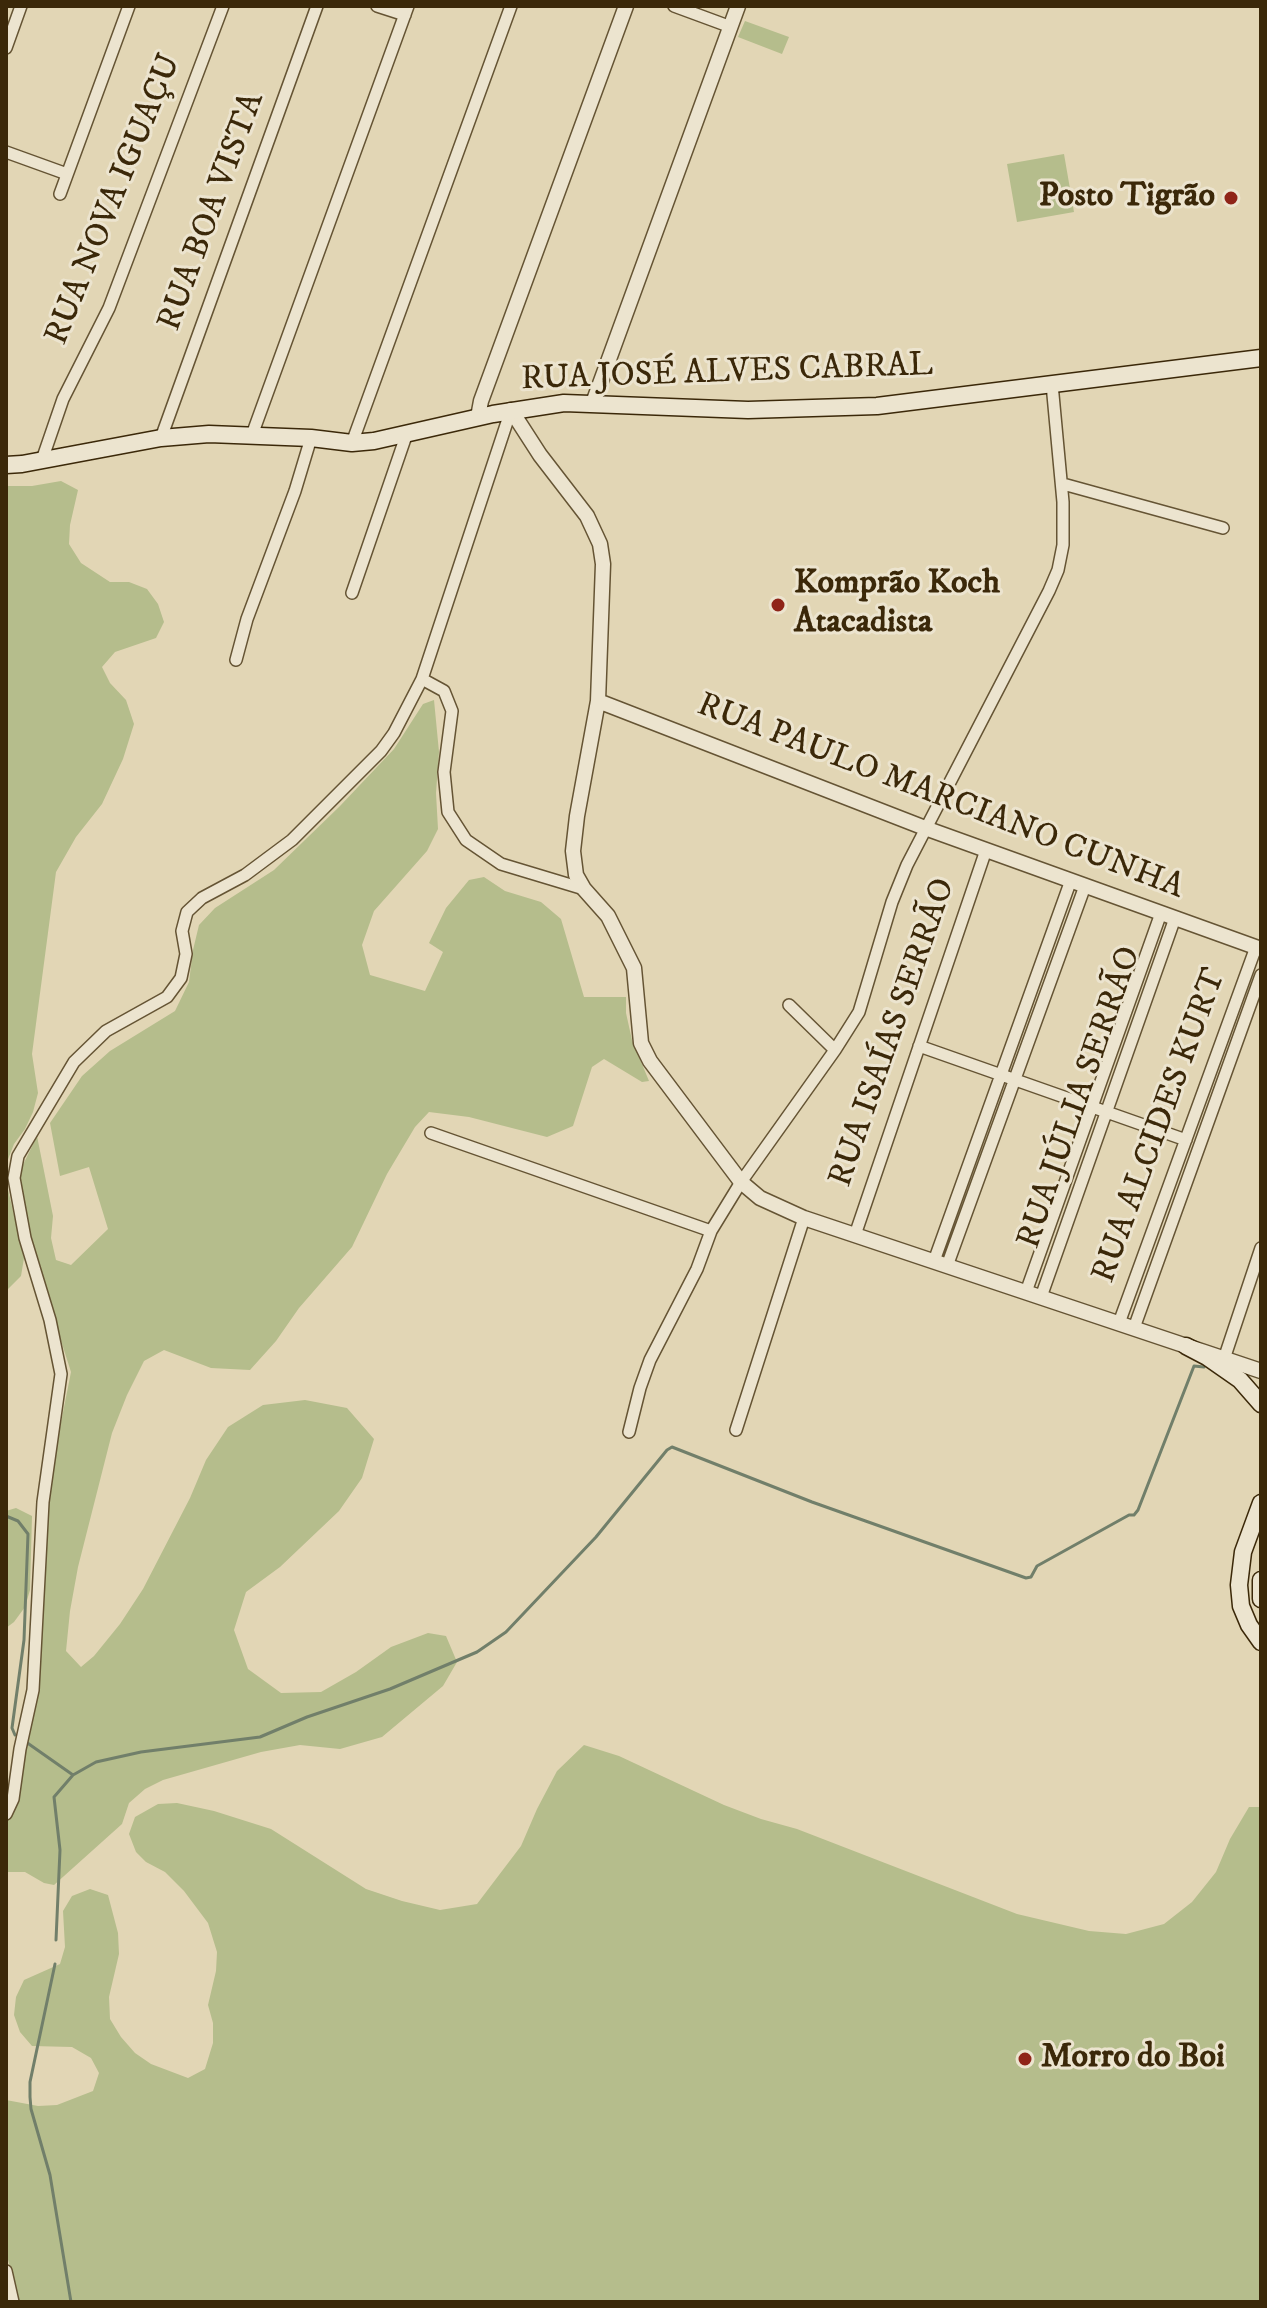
<!DOCTYPE html>
<html>
<head>
<meta charset="utf-8">
<style>
	body { margin:0 }
	#map { position:relative; width:1267px; height:2308px; overflow:hidden; background:#e2d6b5; font-family:"IM FELL DW Pica",serif }
	canvas { display:block }
	.frame { position:absolute; inset:0; border:8px solid #3b2809; pointer-events:none }
</style>
</head>
<body>
<div id="map">
<canvas width="1267" height="2308"></canvas>
<div class="frame"></div>
</div>
<script>
const ctx = document.querySelector('canvas').getContext('2d');
ctx.lineJoin = 'round';
function fill(path, color) { ctx.fillStyle = color; ctx.fill(path, 'evenodd'); }
const poly = rows => new Path2D(rows.map(r => 'M' + r).join(''));
function stroke(path, color, width, dash) { ctx.strokeStyle = color; ctx.lineWidth = width; ctx.lineCap = dash ? 'butt' : 'round'; ctx.setLineDash(dash || []); ctx.stroke(path); }
function label(font, color, halo, rows, align = 'center') {
  ctx.font = font + ' "IM FELL DW Pica",serif'; ctx.lineWidth = 6; ctx.setLineDash([]); ctx.textBaseline = 'middle'; ctx.strokeStyle = halo; ctx.fillStyle = color; for (const [text, x, y, turn = 0] of rows) {
    ctx.save(); ctx.translate(x, y); ctx.rotate((+turn || 0) * Math.PI / 180); ctx.textAlign = isNaN(turn) ? turn : align; if (halo) ctx.strokeText(text, 0, 0); ctx.fillText(text, 0, 0); ctx.restore();
  }
}
fill(poly([
	[745,21,789,37,782,54,738,37],
	[1064,154,1074,212,1017,222,1007,164],
	[61,481,78,490,70,525,69,544,81,563,110,582,129,582,147,589,158,604,164,622,156,638,115,652,102,667,110,683,126,700,134,724,123,759,102,804,76,837,56,872,32,1054,38,1093,33,1112,25,1129,14,1144,7,1162,6,1181,24,1258,21,1276,6,1291,6,486,32,486],
	[434,700,439,752,436,793,438,829,427,851,374,911,362,945,370,975,425,991,443,952,429,943,446,908,469,880,484,877,505,891,541,902,561,919,584,997,626,997,626,1013,632,1040,649,1081,642,1082,604,1059,592,1067,573,1126,547,1137,469,1117,429,1112,415,1127,387,1174,352,1247,299,1308,276,1341,250,1370,211,1368,164,1350,144,1361,127,1395,112,1433,78,1567,70,1611,66,1651,81,1667,94,1656,120,1624,143,1589,190,1498,206,1460,228,1427,263,1405,305,1400,347,1408,374,1439,362,1478,339,1511,280,1567,246,1592,234,1630,248,1669,281,1693,321,1692,356,1672,391,1647,428,1633,446,1636,457,1662,443,1686,382,1737,340,1749,300,1745,261,1752,163,1780,145,1789,129,1803,122,1824,54,1885,44,1883,25,1872,6,1872,6,1820,11,1813,35,1690,45,1503,71,1372,27,1234,20,1171,37,1136,53,1216,51,1238,56,1260,71,1265,108,1229,89,1167,60,1176,50,1123,82,1076,110,1051,175,1011,189,982,193,950,199,925,215,908,274,870,340,806,394,749,423,704],
	[16,1508,32,1516,30,1590,25,1607,14,1622,6,1628,6,1511],
	[584,1745,619,1756,724,1805,761,1819,797,1829,1017,1914,1089,1931,1126,1934,1164,1924,1192,1902,1216,1872,1230,1839,1249,1807,1261,1807,1261,2302,19,2302,6,2252,6,2100,38,2106,57,2105,93,2091,99,2073,91,2058,72,2047,32,2046,20,2032,14,2015,16,1997,24,1980,60,1964,65,1947,63,1911,72,1896,90,1889,108,1895,118,1933,119,1954,109,1997,110,2019,121,2037,135,2053,151,2064,188,2078,205,2069,213,2043,213,2023,208,2005,216,1971,217,1952,208,1923,184,1891,165,1872,146,1862,136,1852,129,1834,135,1817,158,1804,177,1803,214,1811,271,1829,366,1889,402,1901,440,1910,477,1904,521,1846,537,1809,557,1771]
]), '#b5bd8c');
stroke(poly([
	[6,1516,18,1521,28,1534,24,1640,12,1728,15,1735],
	[26,1742,73,1775],
	[56,1940,60,1850,54,1797,73,1775,96,1762,141,1752,260,1737,307,1717,390,1689,477,1652,506,1632,596,1537,667,1450,672,1447,812,1502,1026,1578,1031,1577,1037,1566,1129,1515,1134,1515,1138,1510,1194,1366,1204,1367],
	[55,1964,30,2082,30,2097,31,2109,50,2175,71,2302]
]), '#717f6a', 3);
const minor = poly([
	[377,6,405,15],
	[674,6,731,27],
	[6,48,21,6],
	[6,152,67,174],
	[60,194,129,6],
	[252,435,408,6],
	[161,438,317,6],
	[352,443,511,6],
	[42,460,63,399,109,308,223,6],
	[1063,484,1223,528],
	[352,593,407,433],
	[236,660,247,619,295,491,311,438],
	[422,679,444,691,452,711,444,772,448,812,466,840,501,864,584,889],
	[789,1005,835,1050],
	[919,1046,1186,1140],
	[431,1133,711,1231],
	[855,1235,986,850],
	[934,1261,1071,880],
	[947,1266,1085,886],
	[1026,1292,1161,913],
	[1041,1297,1175,918],
	[1119,1323,1256,947],
	[1134,1328,1261,975],
	[1224,1359,1261,1248],
	[736,1430,804,1218],
	[629,1432,640,1388,650,1360,697,1269,711,1231,741,1182,835,1050,859,1012,892,902,907,865,1049,591,1058,570,1063,545,1063,502,1052,384],
	[6,1814,13,1799,20,1749,33,1690,43,1502,61,1374,50,1320,25,1238,14,1178,18,1156,74,1062,106,1031,167,997,181,978,186,954,182,931,187,912,202,898,245,875,292,840,381,751,394,733,422,679,511,410],
	[6,2271,13,2302]
]);
const tertiary = poly([
	[593,403,738,6],
	[511,410,540,455,587,516,600,544,603,564,598,701,577,816,573,851,576,875,584,889,608,916,634,968,641,1043,650,1061,741,1182,760,1198,804,1218,1261,1371],
	[478,417,481,401,626,6],
	[598,701,925,828,1261,949]
]);
const secondary = poly([
	[6,465,22,464,161,438,209,434,311,438,352,443,374,441,493,414,564,403,748,410,877,406,1261,358],
	[1186,1346,1207,1357,1240,1380,1261,1404],
	[1261,1503,1243,1552,1239,1585,1241,1606,1249,1625,1261,1642],
	[1261,1580,1261,1599]
]);
stroke(minor, '#655434', 14);
stroke(tertiary, '#655434', 17);
stroke(secondary, '#3b2809', 19);
stroke(minor, '#ece4cf', 11);
stroke(tertiary, '#ece4cf', 14);
stroke(secondary, '#ece4cf', 16);
for (const [x, y, r, color] of [
	[1231,198,8,"#8f2418"],
	[778,605,8,"#8f2418"],
	[1025,2059,8,"#8f2418"]
]) { const dot = new Path2D(); dot.arc(x, y, r, 0, 2 * Math.PI); ctx.fillStyle = color; ctx.fill(dot); stroke(dot, '#ece4cf', 3); }
label('bold 34px', '#3b2809', '#ece4cf', [
	["Posto Tigrão",1215,198,"right"],
	["Komprão Koch",794,585],
	["Atacadista",794,624],
	["Morro do Boi",1041,2059]
], 'left');
label('34px', '#3b2809', '#ece4cf', [
	["RUA NOVA IGUAÇU",115,200,-68],
	["RUA BOA VISTA",213,212,-70],
	["RUA JOSÉ ALVES CABRAL",727,374,-2],
	["RUA PAULO MARCIANO CUNHA",940,798,21],
	["RUA ISAÍAS SERRÃO",894,1033,-71],
	["RUA JÚLIA SERRÃO",1081,1098,-71],
	["RUA ALCIDES KURT",1161,1126,-70]
]);
</script>
</body>
</html>
